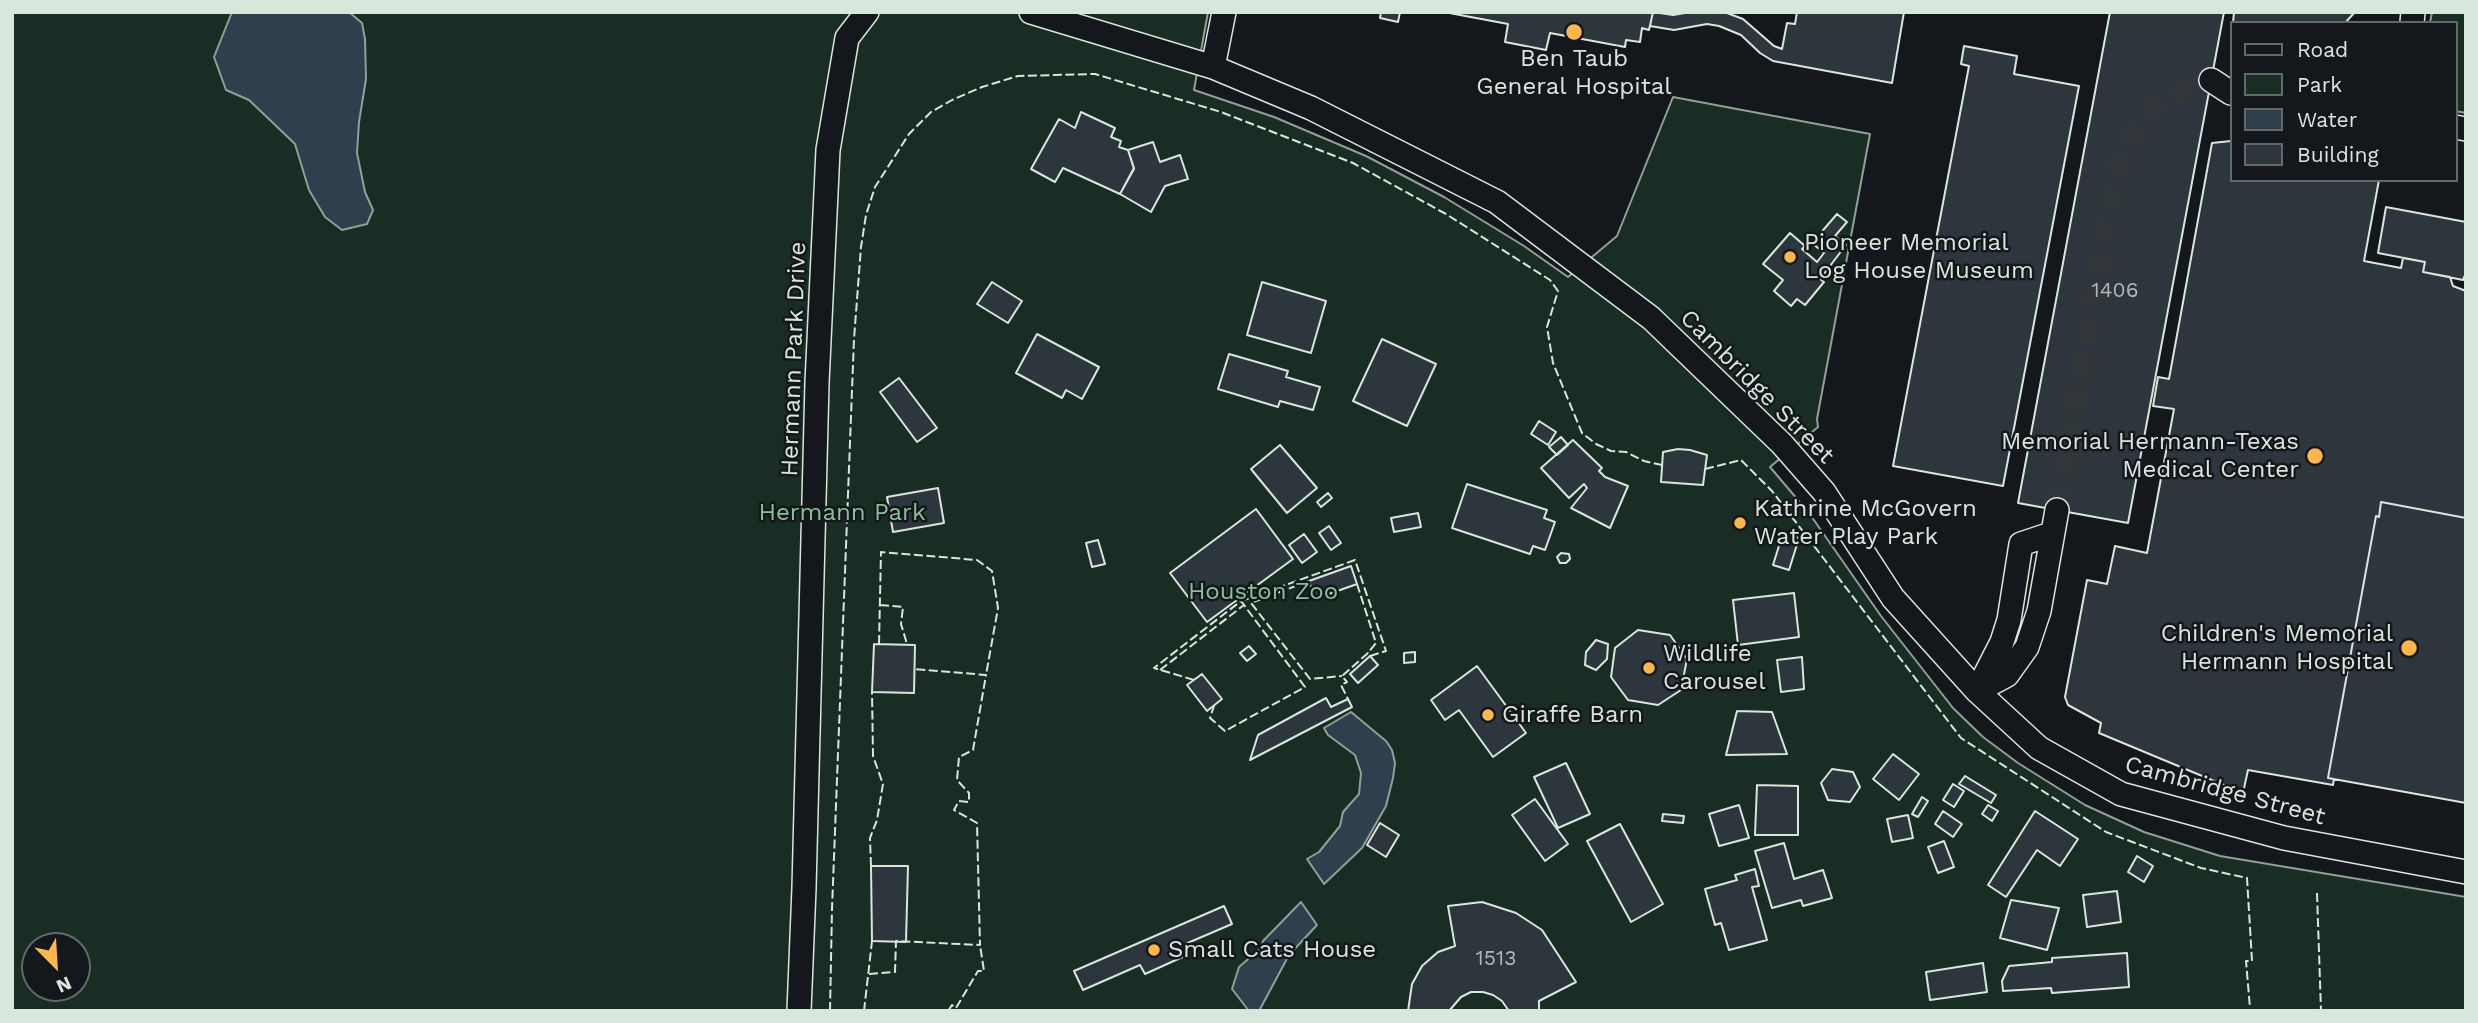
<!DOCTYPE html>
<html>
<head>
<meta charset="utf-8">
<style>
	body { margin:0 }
	#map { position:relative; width:2478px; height:1023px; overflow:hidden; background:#14181c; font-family:"Work Sans",sans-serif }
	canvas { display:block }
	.frame { position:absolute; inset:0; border:14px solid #d8e6dc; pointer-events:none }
	.legend { position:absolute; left:2230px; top:21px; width:228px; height:161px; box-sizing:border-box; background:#14181c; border:2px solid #626a69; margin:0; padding:9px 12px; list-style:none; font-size:21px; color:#d8e6dc }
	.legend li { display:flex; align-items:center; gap:14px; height:35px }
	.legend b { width:35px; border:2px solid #626a69 }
	.north { position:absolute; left:21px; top:932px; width:70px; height:70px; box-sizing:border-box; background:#14181c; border:2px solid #626a69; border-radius:50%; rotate:156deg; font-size:19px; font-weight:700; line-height:28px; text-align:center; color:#d8e6dc }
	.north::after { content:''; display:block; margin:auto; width:24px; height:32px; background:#ffb74d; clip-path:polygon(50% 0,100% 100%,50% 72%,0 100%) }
</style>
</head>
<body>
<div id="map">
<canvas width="2478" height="1023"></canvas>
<div class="frame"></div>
<ul class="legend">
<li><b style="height:9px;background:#14181c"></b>Road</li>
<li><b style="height:19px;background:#1a2d24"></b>Park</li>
<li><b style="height:19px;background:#2f3f4d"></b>Water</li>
<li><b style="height:19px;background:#2c363c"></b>Building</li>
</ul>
<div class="north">N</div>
</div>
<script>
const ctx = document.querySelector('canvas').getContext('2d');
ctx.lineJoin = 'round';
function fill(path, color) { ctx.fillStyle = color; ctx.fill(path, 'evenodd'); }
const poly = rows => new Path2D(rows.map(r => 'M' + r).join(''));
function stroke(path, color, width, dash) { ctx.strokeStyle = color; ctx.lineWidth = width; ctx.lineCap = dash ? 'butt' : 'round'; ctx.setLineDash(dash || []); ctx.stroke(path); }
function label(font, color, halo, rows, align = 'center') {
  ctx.font = font + ' "Work Sans",sans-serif'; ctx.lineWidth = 5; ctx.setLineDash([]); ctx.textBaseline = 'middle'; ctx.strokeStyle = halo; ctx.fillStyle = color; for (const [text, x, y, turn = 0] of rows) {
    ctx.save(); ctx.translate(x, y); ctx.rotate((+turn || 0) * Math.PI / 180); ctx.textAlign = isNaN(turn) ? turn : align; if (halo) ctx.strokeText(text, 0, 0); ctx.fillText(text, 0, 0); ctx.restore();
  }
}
const green = poly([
	[12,12,1208,12,1194,90,1274,117,1366,156,1444,197,1524,246,1568,277,1617,236,1673,97,1870,134,1817,419,1818,427,1770,467,1809,513,1881,616,1953,708,1983,737,2018,763,2085,805,2144,832,2220,856,2466,897,2466,1011,12,1011,12,12],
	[35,946,77,946,77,988,35,988,35,946],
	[2432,12,2466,12,2466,113,2455,111,2455,23,2430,23,2432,12]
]);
fill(green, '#1a2d24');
stroke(green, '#939e99', 2);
const water = poly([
	[232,12,349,12,362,23,365,39,366,79,359,122,357,153,365,192,373,210,367,224,342,230,325,217,309,190,295,144,249,100,226,90,214,57,232,12],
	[1351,712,1386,741,1392,750,1395,763,1393,778,1386,806,1362,848,1324,884,1307,859,1319,852,1340,826,1343,812,1359,794,1361,773,1355,755,1328,735,1324,728,1351,712],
	[1301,902,1317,925,1289,955,1259,1011,1249,1011,1232,989,1239,967,1261,948,1263,941,1301,902]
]);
fill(water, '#2f3f4d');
stroke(water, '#939e99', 2);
const building = poly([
	[1381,12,1400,12,1398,22,1380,18,1381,12],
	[1444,12,1653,12,1649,30,1642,28,1640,42,1626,40,1625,47,1550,33,1546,50,1505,42,1508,24,1444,12],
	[1653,12,1673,15,1691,12,1727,13,1743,19,1774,46,1782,49,1787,23,1795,24,1797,12,1904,12,1892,83,1773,61,1760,53,1741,35,1719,26,1707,24,1674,30,1650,26,1653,12],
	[2110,12,2224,12,2128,523,2018,503,2110,12],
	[2234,12,2355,12,2345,23,2233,23,2234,12],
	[1964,46,2017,56,2014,74,2079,86,2003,486,1893,466,1969,66,1961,64,1964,46],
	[1081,112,1115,128,1111,137,1121,141,1119,147,1128,150,1134,169,1120,194,1063,168,1055,182,1031,169,1059,119,1075,128,1081,112],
	[2231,141,2231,180,2379,180,2364,261,2401,268,2403,258,2425,262,2423,272,2450,277,2453,286,2466,291,2466,518,2381,502,2379,517,2376,516,2328,778,2334,779,2333,785,2248,770,2243,793,2099,733,2101,723,2068,705,2065,697,2087,580,2107,584,2115,546,2147,553,2174,409,2153,406,2158,377,2169,379,2212,143,2231,141],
	[1153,142,1160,162,1180,155,1188,179,1165,186,1151,212,1120,194,1134,168,1128,150,1153,142],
	[2386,207,2466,222,2466,273,2463,280,2423,272,2425,262,2378,253,2386,207],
	[1837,214,1847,222,1835,236,1846,245,1820,279,1824,282,1805,305,1797,299,1791,306,1774,291,1783,280,1763,264,1790,233,1805,246,1802,249,1817,262,1824,253,1812,243,1837,214],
	[992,282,1022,301,1008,323,977,304,992,282],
	[1262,282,1326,301,1311,353,1247,335,1262,282],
	[1037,334,1099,367,1082,399,1066,390,1062,398,1016,373,1037,334],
	[1382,339,1436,364,1407,426,1353,401,1382,339],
	[1229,354,1288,371,1286,377,1320,387,1313,410,1280,401,1278,407,1218,389,1229,354],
	[899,378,937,428,917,442,880,392,899,378],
	[1539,421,1556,432,1548,445,1531,434,1539,421],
	[1561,437,1568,445,1557,455,1549,447,1561,437],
	[1573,440,1602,468,1599,471,1605,477,1628,486,1610,528,1571,508,1587,488,1584,484,1569,498,1541,468,1573,440],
	[1280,445,1317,488,1287,513,1251,469,1280,445],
	[1678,449,1690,450,1707,455,1703,485,1661,482,1663,452,1678,449],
	[1467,484,1547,510,1544,518,1555,522,1545,550,1533,546,1530,554,1452,528,1467,484],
	[938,488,944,523,893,532,887,497,938,488],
	[1328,493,1332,498,1321,507,1317,502,1328,493],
	[2381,502,2466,518,2466,803,2328,778,2376,516,2379,517,2381,502],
	[1256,509,1293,559,1207,622,1170,573,1256,509],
	[1418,513,1421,527,1394,532,1391,518,1418,513],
	[1329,526,1341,543,1331,550,1319,533,1329,526],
	[1783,533,1799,538,1789,570,1773,565,1783,533],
	[1304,534,1317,552,1302,563,1289,545,1304,534],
	[1098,540,1105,564,1092,567,1086,543,1098,540],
	[1561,553,1569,554,1570,559,1566,563,1560,563,1557,557,1561,553],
	[1351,566,1357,584,1315,599,1309,581,1351,566],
	[1794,593,1799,637,1738,645,1733,600,1794,593],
	[1638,630,1670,635,1687,659,1681,690,1658,705,1628,700,1611,677,1615,648,1638,630],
	[1596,640,1608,644,1607,659,1596,670,1585,665,1586,652,1596,640],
	[874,644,915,645,914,693,872,692,874,644],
	[1249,646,1256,654,1247,661,1240,653,1249,646],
	[1415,652,1415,662,1404,663,1404,653,1415,652],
	[1370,656,1378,665,1358,683,1350,674,1370,656],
	[1802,657,1804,689,1781,692,1777,660,1802,657],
	[1477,666,1526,733,1493,757,1459,710,1445,720,1431,700,1477,666],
	[1202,674,1222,699,1207,711,1187,685,1202,674],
	[1326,698,1331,707,1348,699,1352,707,1250,760,1258,735,1326,698],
	[1737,711,1772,712,1787,754,1726,755,1737,711],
	[1893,754,1919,774,1899,800,1873,779,1893,754],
	[1566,763,1590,814,1558,828,1534,777,1566,763],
	[1832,769,1853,772,1860,787,1850,802,1828,800,1821,783,1832,769],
	[1965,776,1996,795,1991,803,1959,784,1965,776],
	[1953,784,1964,791,1954,807,1943,800,1953,784],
	[1757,785,1798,786,1798,835,1755,835,1757,785],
	[1922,797,1928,801,1918,817,1912,814,1922,797],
	[1535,799,1568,844,1545,861,1512,815,1535,799],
	[1739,805,1749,838,1719,846,1709,814,1739,805],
	[1988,805,1998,811,1992,821,1982,814,1988,805],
	[1943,811,1962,824,1953,837,1935,824,1943,811],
	[2035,811,2078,839,2060,866,2037,850,2006,897,1988,885,2035,811],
	[1663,814,1684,816,1683,823,1662,821,1663,814],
	[1908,815,1913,838,1892,842,1887,819,1908,815],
	[1380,823,1399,835,1386,857,1367,845,1380,823],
	[1620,824,1663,904,1631,922,1587,841,1620,824],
	[1944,841,1954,867,1938,873,1928,847,1944,841],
	[1784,843,1794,879,1823,870,1832,898,1803,906,1801,900,1772,908,1755,851,1784,843],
	[2137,856,2153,866,2144,882,2128,872,2137,856],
	[871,866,908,866,906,942,872,941,871,866],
	[1755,869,1759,886,1752,887,1767,940,1729,950,1721,923,1715,925,1705,889,1737,880,1735,875,1755,869],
	[2117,891,2121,922,2087,927,2083,895,2117,891],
	[2011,900,2059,908,2047,950,2000,938,2011,900],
	[1482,902,1516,913,1542,930,1576,982,1539,1001,1539,1011,1509,1011,1502,1001,1493,995,1483,992,1471,992,1461,997,1449,1011,1408,1011,1412,984,1422,966,1438,952,1455,946,1448,906,1482,902],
	[1224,906,1232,924,1183,945,1187,955,1145,974,1140,965,1083,990,1074,971,1224,906],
	[2127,953,2129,987,2052,993,2051,988,2003,991,2002,981,2009,966,2052,962,2052,958,2127,953],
	[1983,963,1987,992,1930,1000,1926,972,1983,963]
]);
fill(building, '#2c363c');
stroke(building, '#d8e6dc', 2);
stroke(poly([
	[2057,510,2119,150,2161,99,2211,80]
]), '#313739', 23, [23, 11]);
const minor = poly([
	[1031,12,1213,67,1311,108,1497,202,1651,318,1782,444,1824,492,1893,598,1977,691,2039,748,2121,794,2284,838,2466,872],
	[2412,23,2413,12],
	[1213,67,1224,12],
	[2211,80,2231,93],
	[2455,127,2466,129],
	[1977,691,2007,675,2027,647,2039,611,2057,510],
	[1977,691,2002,642,2009,620,2021,544,2051,534],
	[799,1011,804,888,817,383,828,150,847,38,867,12]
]);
stroke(minor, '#d8e6dc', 26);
stroke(minor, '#14181c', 23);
stroke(poly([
	[1705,469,1741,460,1772,491,1961,738,2106,832,2201,868,2247,878,2252,961,2246,961,2250,1008],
	[1309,581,1251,603,1310,679,1342,676],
	[1357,584,1376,643,1368,653],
	[1241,601,1355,560,1386,651,1370,656,1368,653,1342,676,1347,682,1341,685,1348,699],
	[880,605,903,607,901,624,907,644],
	[879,644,881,552,977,560,992,571,998,608,986,675],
	[1160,670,1244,605],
	[1194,680,1154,668,1241,601,1305,687,1225,731,1210,718,1214,706],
	[871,866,870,838,877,820,883,784,873,756,872,692],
	[2317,893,2321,1011],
	[869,974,895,972,896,941,980,945,977,823,954,810,959,801,969,802,969,793,957,780,959,757,973,750,986,675,914,669],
	[830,1011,832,909,854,339,861,247,866,215,875,187,909,134,931,112,952,100,982,87,1018,76,1095,74,1221,112,1353,163,1446,214,1550,280,1558,291,1547,327,1553,363,1582,433,1596,444,1611,451,1626,452,1644,461,1662,465],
	[864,1011,872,941],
	[948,1011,952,1005,956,1008,978,971,984,971,980,945]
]), '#d8e6dc', 2, [9, 3.5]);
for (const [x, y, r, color] of [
	[1574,32,9,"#ffb74d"],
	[1790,257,7,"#ffb74d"],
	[2315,456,9,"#ffb74d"],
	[1740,523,7,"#ffb74d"],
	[2409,648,9,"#ffb74d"],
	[1649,668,7,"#ffb74d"],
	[1488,715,7,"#ffb74d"],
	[1154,950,7,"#ffb74d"]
]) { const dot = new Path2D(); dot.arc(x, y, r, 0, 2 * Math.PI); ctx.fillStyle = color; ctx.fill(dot); stroke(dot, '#14181c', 2.5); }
label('21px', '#adbab4', null, [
	["1406",2115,291],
	["1513",1496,959]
]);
label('24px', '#d8e6dc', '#14181c', [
	["Ben Taub",1574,59,"center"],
	["General Hospital",1574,87,"center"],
	["Pioneer Memorial",1804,243],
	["Log House Museum",1804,271],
	["Memorial Hermann-Texas",2299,442,"right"],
	["Medical Center",2299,470,"right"],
	["Kathrine McGovern",1754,509],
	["Water Play Park",1754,537],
	["Children's Memorial",2393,634,"right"],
	["Hermann Hospital",2393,662,"right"],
	["Wildlife",1663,654],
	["Carousel",1663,682],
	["Giraffe Barn",1502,715],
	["Small Cats House",1168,950]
], 'left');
label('24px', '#d8e6dc', '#14181c', [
	["Hermann Park Drive",794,359,-88],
	["Cambridge Street",1757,387,45],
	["Cambridge Street",2225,791,15]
]);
label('24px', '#8ac095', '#14181c', [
	["Hermann Park",842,513],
	["Houston Zoo",1263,592]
]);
</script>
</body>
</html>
